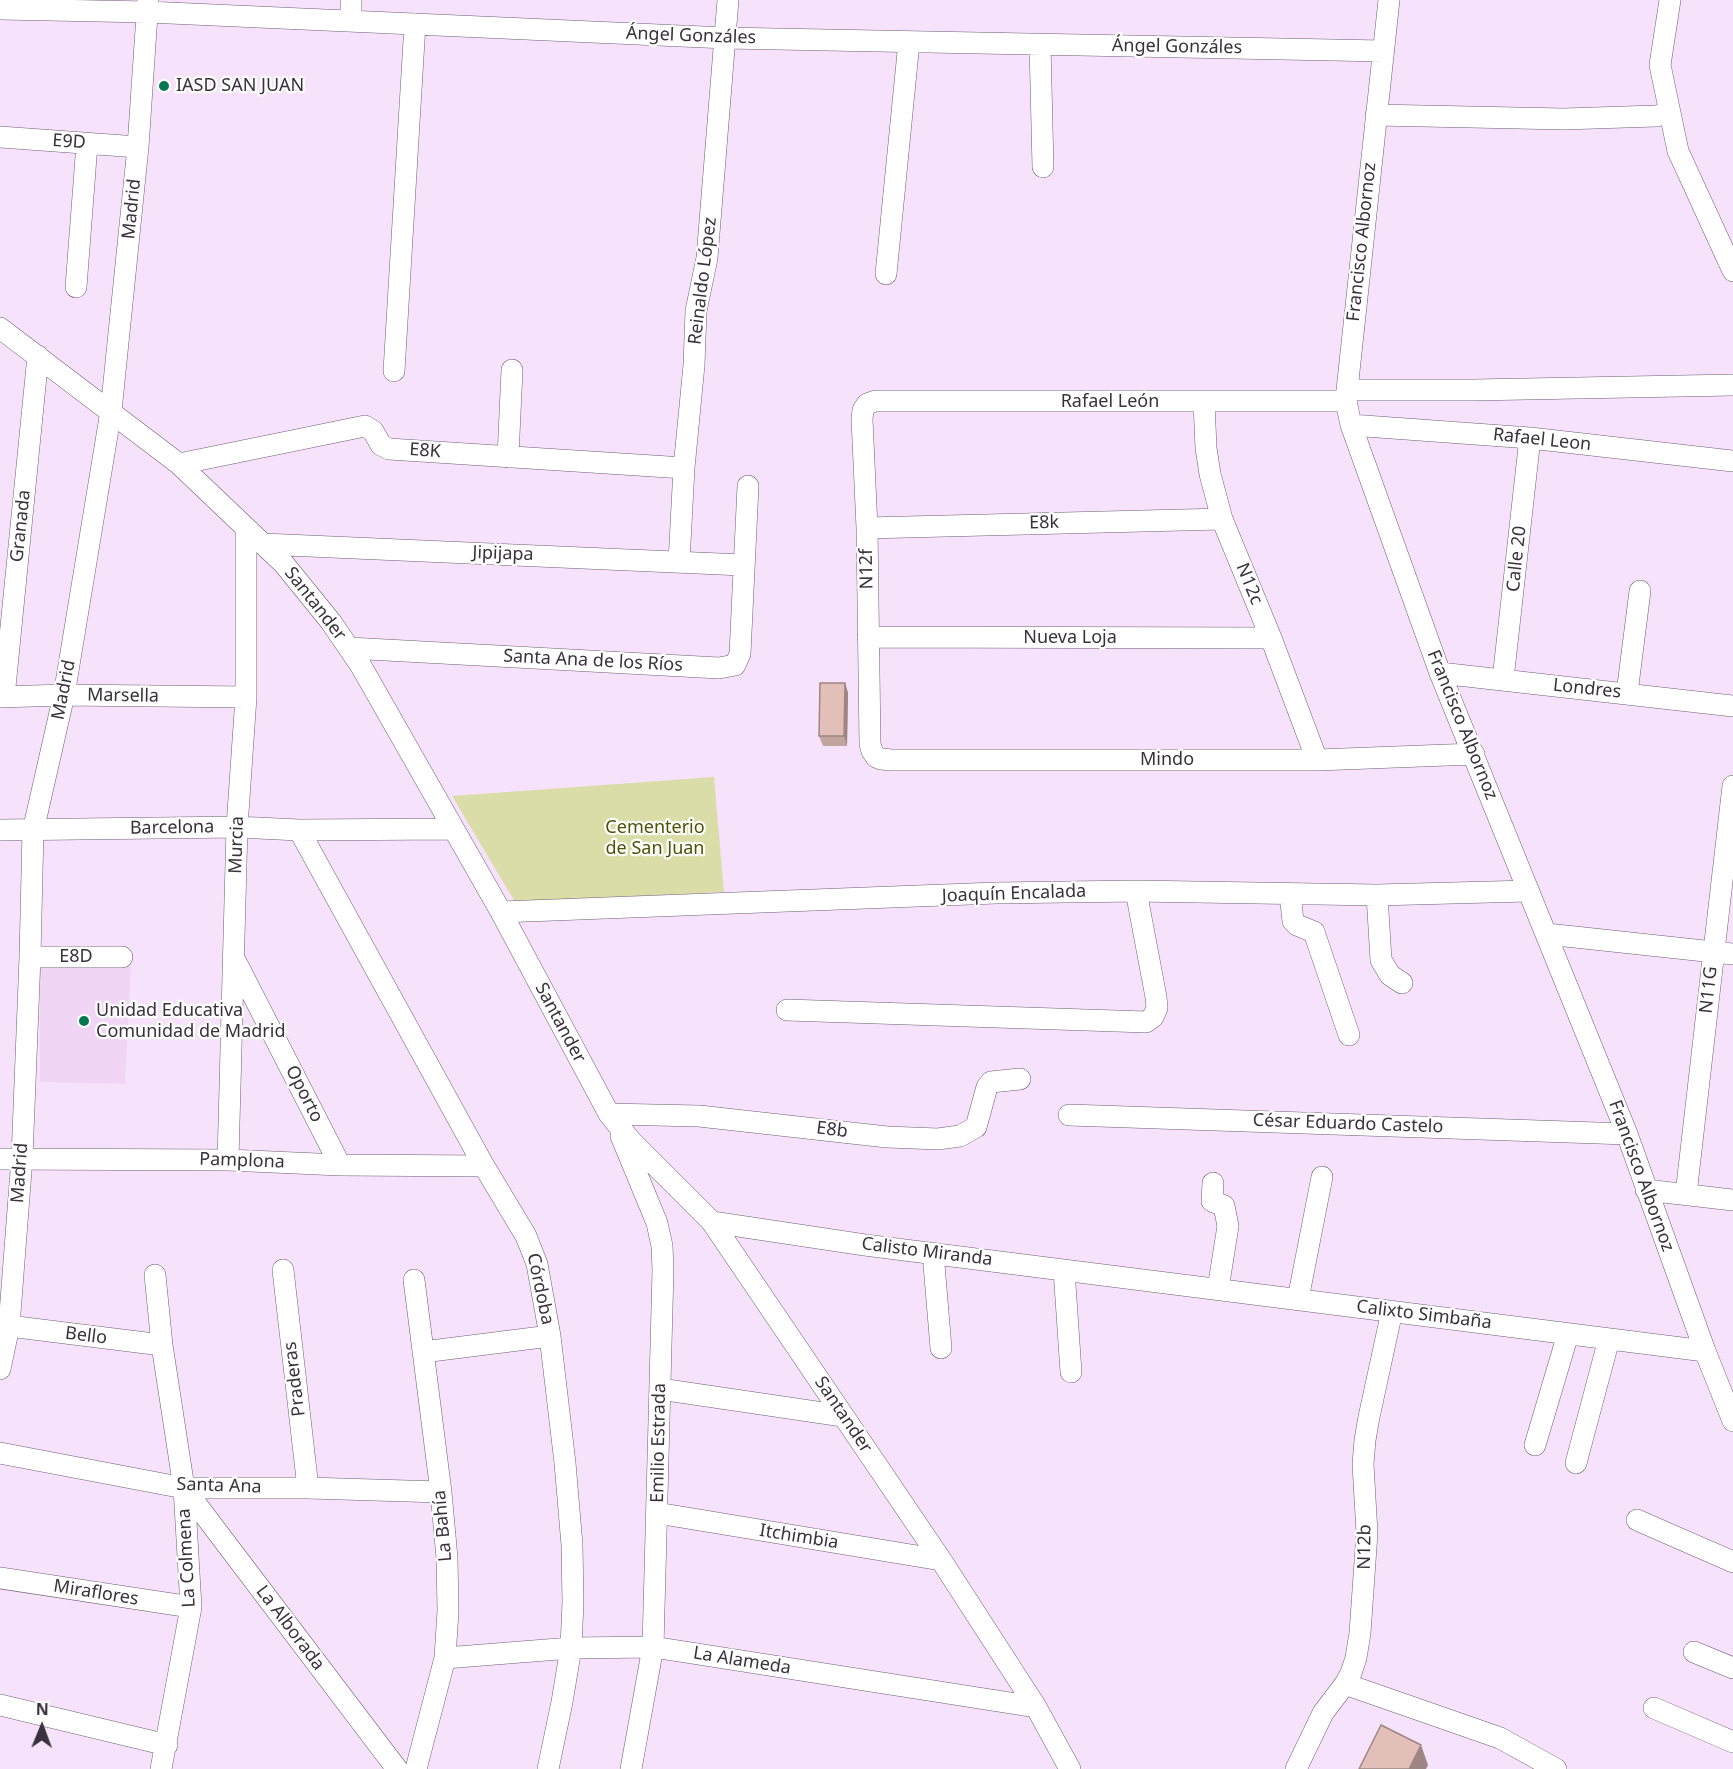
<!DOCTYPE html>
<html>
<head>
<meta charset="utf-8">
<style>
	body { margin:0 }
	#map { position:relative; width:1733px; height:1769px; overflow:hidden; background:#f7e2fb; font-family:"Noto Sans",sans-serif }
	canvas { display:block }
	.north { position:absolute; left:12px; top:1697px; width:60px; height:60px; -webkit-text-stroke:4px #fff; paint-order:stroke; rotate:1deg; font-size:16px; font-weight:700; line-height:24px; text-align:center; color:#39313b }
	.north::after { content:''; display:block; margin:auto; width:21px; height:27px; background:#39313b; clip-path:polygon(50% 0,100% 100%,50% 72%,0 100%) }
</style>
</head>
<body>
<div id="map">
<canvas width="1733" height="1769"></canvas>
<div class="north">N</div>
</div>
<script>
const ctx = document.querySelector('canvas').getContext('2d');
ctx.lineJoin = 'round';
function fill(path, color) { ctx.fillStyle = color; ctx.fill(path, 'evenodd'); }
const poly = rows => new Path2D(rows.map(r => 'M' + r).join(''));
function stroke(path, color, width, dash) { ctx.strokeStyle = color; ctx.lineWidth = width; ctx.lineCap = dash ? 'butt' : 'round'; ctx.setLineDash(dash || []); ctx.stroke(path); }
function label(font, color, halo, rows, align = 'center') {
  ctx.font = font + ' "Noto Sans",sans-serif'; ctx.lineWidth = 4.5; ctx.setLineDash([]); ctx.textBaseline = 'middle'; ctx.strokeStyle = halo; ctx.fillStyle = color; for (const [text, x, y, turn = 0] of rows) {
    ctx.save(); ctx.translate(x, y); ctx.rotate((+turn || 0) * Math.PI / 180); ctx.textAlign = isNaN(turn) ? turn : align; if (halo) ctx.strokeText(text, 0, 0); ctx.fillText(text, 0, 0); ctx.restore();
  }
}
fill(poly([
	[40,960,131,961,125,1084,40,1082]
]), '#f0d5f4');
fill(poly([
	[714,777,724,892,515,902,452,796]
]), '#dadda8');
const minor = poly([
	[1389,0,1347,390,1346,401,1351,425,1440,673,1627,1134,1705,1351,1733,1421],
	[1670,0,1660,65,1678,151,1733,271],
	[0,9,147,12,726,38,1383,51],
	[351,21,351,0],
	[1040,44,1043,167],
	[1376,115,1564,119,1656,116,1670,113],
	[0,137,138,147],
	[886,274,909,42],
	[76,287,87,144],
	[0,328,179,464,284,564,331,622,361,666,501,912,609,1114,631,1141,712,1222,941,1560,1036,1707,1070,1769],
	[394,371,415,24],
	[1347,390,1474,390,1733,385],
	[1346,401,875,401,867,404,863,410,862,419,867,528,870,744,872,751,876,757,881,759,892,760,1317,760,1474,754],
	[1204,402,1206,448,1210,474,1222,519,1271,638,1317,760],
	[1351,425,1530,438,1733,461],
	[508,457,512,370],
	[179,464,365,426,373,431,381,445,389,449,684,468],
	[867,528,1222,519],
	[263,544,743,565],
	[679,562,684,468,694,365,696,311,707,258,728,0],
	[868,637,1271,638],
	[349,648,719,668,735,665,740,654,748,486],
	[1440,673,1733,706],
	[1503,679,1530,438],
	[1627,693,1640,591],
	[0,697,64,695,246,697],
	[4,697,38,356],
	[0,830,237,827,299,830,452,829],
	[299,830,484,1166,526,1236,537,1264,550,1336,565,1463,572,1545,573,1602,571,1648,562,1702,548,1769],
	[1290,894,1293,921,1297,925,1314,932,1349,1035],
	[1377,895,1381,960,1390,975,1402,983],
	[501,912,996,893,1136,891,1377,895,1528,891],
	[1547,934,1733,954],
	[30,957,122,957],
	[236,962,340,1165],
	[787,1010,1146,1022,1153,1017,1157,1008,1156,997,1136,891],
	[609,1114,699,1116,887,1137,938,1139,960,1136,976,1127,987,1087,991,1082,1020,1079],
	[1069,1115,1627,1134],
	[621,1136,657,1223,662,1246,663,1270,653,1647,631,1769],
	[0,1159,228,1160,340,1165,484,1166],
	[228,1160,237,827,246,697,246,529],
	[1213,1183,1212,1201,1224,1206,1228,1226,1218,1289],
	[1646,1190,1733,1200],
	[1686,1194,1733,786],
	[712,1222,865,1245,1705,1351],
	[933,1253,941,1348],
	[283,1270,308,1488],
	[1064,1270,1071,1372],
	[155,1275,162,1345,184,1488,191,1607,161,1769],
	[414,1280,441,1492,447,1558,448,1611,445,1658,416,1769],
	[1298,1299,1322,1177],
	[9,1326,162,1345],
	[423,1352,550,1336],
	[0,1369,9,1326,22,1158,30,957,33,831,64,695,111,411,138,147,148,0],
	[660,1389,843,1416],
	[1535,1445,1568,1334],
	[0,1453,184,1488,308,1488,441,1492],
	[1576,1463,1609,1339],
	[184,1488,397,1769],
	[657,1513,941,1560],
	[1637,1520,1733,1562],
	[0,1578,191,1607],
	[1694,1652,1733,1668],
	[445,1658,571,1648,653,1647,1036,1707],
	[1345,1684,1500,1738,1556,1769],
	[0,1705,167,1745],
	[1654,1708,1733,1742],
	[1296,1769,1323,1713,1345,1684,1351,1673,1356,1658,1360,1633,1367,1533,1363,1464,1365,1440,1369,1417,1392,1311]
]);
stroke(minor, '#6f5d73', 22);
stroke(minor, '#fff', 21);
fill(poly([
	[845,683,848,693,847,746,823,746,819,736]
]), '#c2a59f');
fill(poly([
	[845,683,848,693,847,746,844,736],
	[1421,1745,1428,1765,1426,1769,1409,1769]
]), '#9e8682');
const building = poly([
	[820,683,845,683,844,736,819,736,820,683],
	[1381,1725,1421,1745,1409,1769,1359,1769,1381,1725]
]);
fill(building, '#e2c0b9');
stroke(building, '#9e8682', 1.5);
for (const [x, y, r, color] of [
	[164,86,6,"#057751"],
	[84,1021,6,"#057751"]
]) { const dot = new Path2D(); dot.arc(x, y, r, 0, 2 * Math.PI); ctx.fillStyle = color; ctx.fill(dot); stroke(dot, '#fff', 2); }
label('18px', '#39313b', '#fff', [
	["Ángel Gonzáles",691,36,2],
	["Ángel Gonzáles",1177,47,1],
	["E9D",69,142,4],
	["Madrid",132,209,-84],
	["Francisco Albornoz",1362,242,-84],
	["Reinaldo López",703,281,-83],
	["Rafael León",1110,402],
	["Rafael Leon",1542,440,6],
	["E8K",425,451,4],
	["E8k",1044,523,-1],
	["Granada",21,526,-84],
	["Jipijapa",503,554,2],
	["Calle 20",1517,559,-84],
	["N12f",867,569,-91],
	["N12c",1249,584,68],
	["Santander",315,604,52],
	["Nueva Loja",1070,638],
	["Santa Ana de los Ríos",593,661,3],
	["Londres",1587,689,6],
	["Madrid",64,690,-79],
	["Marsella",123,696,1],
	["Francisco Albornoz",1462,725,68],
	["Mindo",1167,760],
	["Barcelona",172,828,-1],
	["Murcia",237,845,-88],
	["Joaquín Encalada",1014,894,-2],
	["E8D",76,957],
	["N11G",1709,990,-84],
	["Santander",560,1023,62],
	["Oporto",304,1094,63],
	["César Eduardo Castelo",1348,1124,2],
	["E8b",832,1130,7],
	["Pamplona",242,1161,2],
	["Madrid",20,1173,-86],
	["Francisco Albornoz",1641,1176,70],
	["Calisto Miranda",927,1252,7],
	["Córdoba",540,1289,78],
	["Calixto Simbaña",1424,1315,7],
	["Bello",86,1336,7],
	["Praderas",295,1379,-97],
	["Santander",843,1415,56],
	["Emilio Estrada",659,1443,-89],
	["Santa Ana",219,1486,2],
	["La Bahía",443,1526,-95],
	["Itchimbia",799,1537,9],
	["N12b",1365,1547,-89],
	["La Colmena",187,1558,-93],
	["Miraflores",96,1593,9],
	["La Alborada",290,1628,53],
	["La Alameda",742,1661,9]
]);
label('18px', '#39313b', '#fff', [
	["IASD SAN JUAN",176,86],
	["Unidad Educativa",96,1011],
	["Comunidad de Madrid",96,1032]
], 'left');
label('18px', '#4f5104', '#fff', [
	["Cementerio",655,828],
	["de San Juan",655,849]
]);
</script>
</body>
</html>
